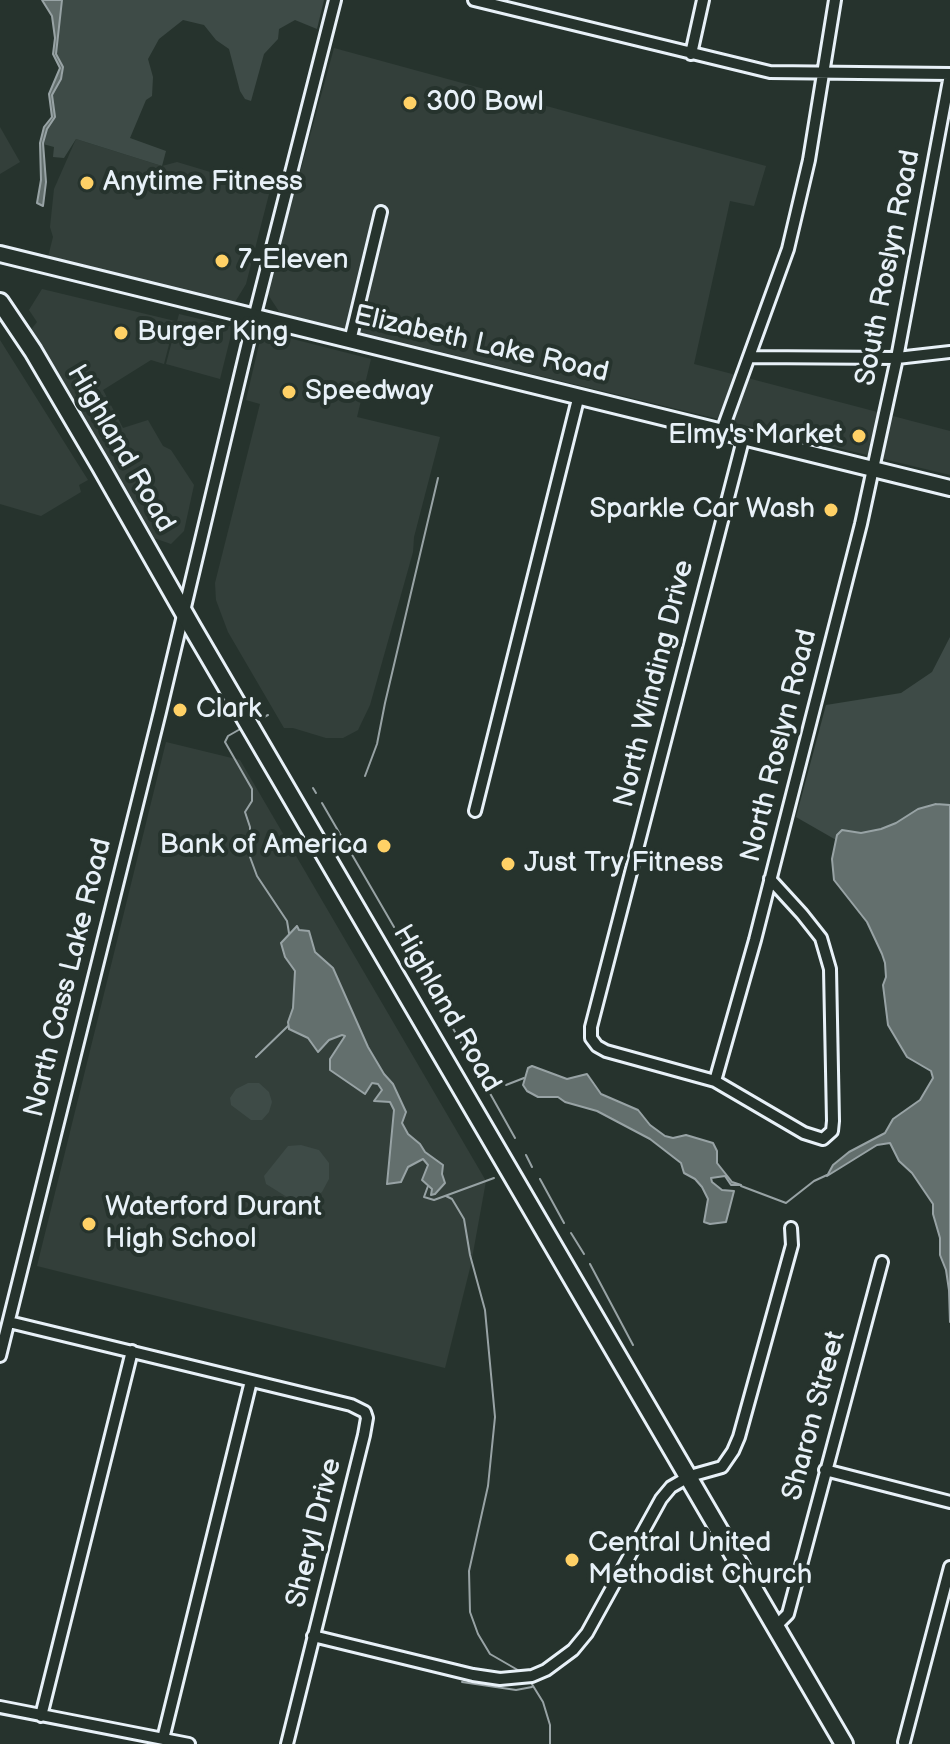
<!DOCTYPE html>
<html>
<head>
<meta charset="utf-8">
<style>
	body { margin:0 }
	canvas { display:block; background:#26332d }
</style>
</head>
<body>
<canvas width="950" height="1744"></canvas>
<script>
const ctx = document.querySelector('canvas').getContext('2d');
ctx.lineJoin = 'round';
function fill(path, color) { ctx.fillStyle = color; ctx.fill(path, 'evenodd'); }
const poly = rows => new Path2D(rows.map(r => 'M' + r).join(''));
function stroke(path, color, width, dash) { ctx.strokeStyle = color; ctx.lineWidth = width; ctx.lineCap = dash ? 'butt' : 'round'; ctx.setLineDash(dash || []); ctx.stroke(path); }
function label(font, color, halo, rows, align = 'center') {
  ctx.font = font + ' "Balsamiq Sans",sans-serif'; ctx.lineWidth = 8; ctx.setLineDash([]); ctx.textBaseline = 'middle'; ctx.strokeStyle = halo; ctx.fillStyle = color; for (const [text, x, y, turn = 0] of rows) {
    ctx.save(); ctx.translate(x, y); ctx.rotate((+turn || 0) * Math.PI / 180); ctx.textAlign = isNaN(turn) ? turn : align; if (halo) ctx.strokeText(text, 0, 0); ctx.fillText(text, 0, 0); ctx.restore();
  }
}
fill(poly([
	[334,48,766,166,754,206,730,201,694,364,950,431,950,475,280,313,267,293],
	[0,127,20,162,0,174],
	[76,139,162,166,177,162,270,190,246,284,235,302,48,257,53,237,50,227,54,189],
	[42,289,175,321,164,364,151,360,103,390,123,428,148,420,163,446,171,450,194,485,184,531,171,544,151,537,30,331,37,322,29,310],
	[179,314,233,327,220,379,166,364],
	[269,333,371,359,357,417,440,437,414,537,413,552,370,705,358,730,343,738,326,738,293,728,284,728,228,632,216,600,215,583,260,404,246,400,261,336],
	[0,340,88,480,79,485,81,492,41,516,0,504],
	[166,742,240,760,486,1181,471,1264,445,1368,37,1266]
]), '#333f3a');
fill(poly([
	[62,0,324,0,317,29,295,20,279,29,278,39,264,54,251,101,245,99,240,91,229,49,216,40,204,25,183,20,159,39,148,59,153,77,152,96,146,100,130,138,166,151,162,166,76,139,64,158,53,157,54,147,43,144,47,129,55,117,52,95,63,74,63,67,56,54],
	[950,637,950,825,871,860,796,817,826,705,901,693,932,672],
	[248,1083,259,1083,269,1092,272,1102,269,1112,262,1120,251,1120,231,1105,230,1098,236,1089],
	[301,1145,319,1150,329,1163,329,1179,322,1192,309,1202,295,1202,266,1184,264,1176,288,1146]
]), '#3e4b47');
const water = poly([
	[42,0,62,0,56,54,63,67,61,79,52,95,55,117,47,129,43,143,46,182,43,206,37,203,41,180,40,143,44,127,52,117,49,94,60,68,53,54,55,38,52,16,42,0],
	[936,804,950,805,950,1322,949,1290,946,1270,940,1255,940,1238,933,1214,933,1204,912,1173,899,1161,890,1143,877,1145,827,1176,833,1165,849,1152,885,1133,893,1119,920,1100,933,1078,931,1071,907,1057,888,1025,883,985,886,977,885,963,882,954,867,922,834,880,832,859,837,835,842,830,861,833,881,829,896,823,918,809,936,804],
	[297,926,299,930,309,931,315,952,333,968,368,1047,384,1074,393,1084,406,1112,402,1123,408,1134,420,1144,425,1152,443,1165,442,1174,445,1183,435,1194,431,1195,432,1189,422,1180,428,1165,423,1159,408,1167,401,1182,387,1184,394,1110,390,1102,374,1101,382,1090,378,1084,372,1083,365,1094,330,1070,330,1059,345,1036,342,1035,329,1040,318,1052,308,1038,289,1029,288,1022,293,1008,295,971,285,957,281,943,297,926],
	[532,1066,567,1079,587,1074,601,1094,638,1110,650,1125,665,1136,673,1138,686,1135,713,1143,717,1151,717,1163,732,1182,741,1185,731,1185,725,1176,711,1178,712,1182,722,1190,734,1191,726,1222,710,1224,704,1222,708,1199,702,1187,695,1179,684,1173,681,1163,650,1139,597,1111,565,1102,558,1097,538,1097,527,1091,523,1085,528,1068,532,1066]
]);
fill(water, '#636f6d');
stroke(water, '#98a3a5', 2);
stroke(poly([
	[254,722,268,715],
	[242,728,228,736,225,742,252,789,252,801,245,812,250,827,250,857,257,876,287,921,289,933],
	[365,776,377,744,385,703,438,478],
	[313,788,316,793],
	[322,803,394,927],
	[398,934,401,938],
	[405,945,474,1065],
	[256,1057,288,1026],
	[506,1085,524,1078],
	[487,1088,515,1138],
	[526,1155,532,1167],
	[540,1179,564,1223],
	[428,1186,424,1197,434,1200,494,1178],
	[741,1186,786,1203,814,1181,827,1175],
	[446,1196,452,1199,464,1219,470,1255,485,1310,495,1417,488,1486,469,1571,470,1612,478,1634,490,1654,523,1673],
	[571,1233,584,1254],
	[590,1264,633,1345],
	[530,1681,543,1702,550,1725,550,1744],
	[462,1682,516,1690,532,1687]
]), '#98a3a5', 2);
const minor = poly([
	[474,0,770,72,950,74],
	[691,54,703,0],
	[350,341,381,212],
	[750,357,897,358,950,352],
	[722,431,788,249,809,160,835,0],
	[744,436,591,1027,591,1038,597,1046,606,1051,715,1081,804,1133,823,1139,832,1131,833,1121,830,969,821,938,802,914,770,879],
	[475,811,579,395],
	[715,1081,755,940,861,524,897,358,950,75],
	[9,1322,351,1405,365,1412,367,1418,364,1435,287,1744],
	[0,1356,160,712,251,330,335,0],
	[825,1470,950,1502],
	[776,1626,788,1614,882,1262],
	[313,1636,473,1675,500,1679,532,1676,546,1670,573,1650,587,1633,661,1499,671,1487,690,1476,722,1467,733,1451,739,1437,792,1245,791,1228],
	[0,1707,189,1744],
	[41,1716,132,1351],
	[163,1739,251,1381],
	[904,1742,950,1567]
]);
const major = poly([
	[0,254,950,488]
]);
const highway = poly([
	[0,302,33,351,101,467,192,627,844,1744]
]);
stroke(minor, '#e8f1f8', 16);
stroke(major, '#e8f1f8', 20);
stroke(highway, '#e8f1f8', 22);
stroke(minor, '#26332d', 10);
stroke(major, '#26332d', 14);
stroke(highway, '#26332d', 16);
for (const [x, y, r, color] of [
	[410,103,8,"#ffd166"],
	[87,183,8,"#ffd166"],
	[222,261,8,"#ffd166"],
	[121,333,8,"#ffd166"],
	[289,392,8,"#ffd166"],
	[859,436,8,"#ffd166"],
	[831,510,8,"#ffd166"],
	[180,710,8,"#ffd166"],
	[384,846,8,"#ffd166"],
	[508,864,8,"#ffd166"],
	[89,1224,8,"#ffd166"],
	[572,1560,8,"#ffd166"]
]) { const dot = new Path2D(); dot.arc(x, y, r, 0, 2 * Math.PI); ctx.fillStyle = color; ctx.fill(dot); stroke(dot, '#26332d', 3); }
label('28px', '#e8f1f8', '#26332d', [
	["300 Bowl",426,103],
	["Anytime Fitness",103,183],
	["7-Eleven",238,261],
	["Burger King",137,333],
	["Speedway",305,392],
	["Elmy's Market",843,436,"right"],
	["Sparkle Car Wash",815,510,"right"],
	["Clark",196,710],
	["Bank of America",368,846,"right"],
	["Just Try Fitness",524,864],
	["Waterford Durant",105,1208],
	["High School",105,1240],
	["Central United",588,1544],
	["Methodist Church",588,1576]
], 'left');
label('28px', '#e8f1f8', '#26332d', [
	["South Roslyn Road",889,268,-79],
	["Elizabeth Lake Road",481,345,13],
	["Highland Road",120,449,60],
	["North Winding Drive",655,684,-76],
	["North Roslyn Road",780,746,-76],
	["North Cass Lake Road",69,978,-76],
	["Highland Road",446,1009,60],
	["Sharon Street",815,1416,-75],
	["Sheryl Drive",315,1533,-76]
]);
</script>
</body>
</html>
